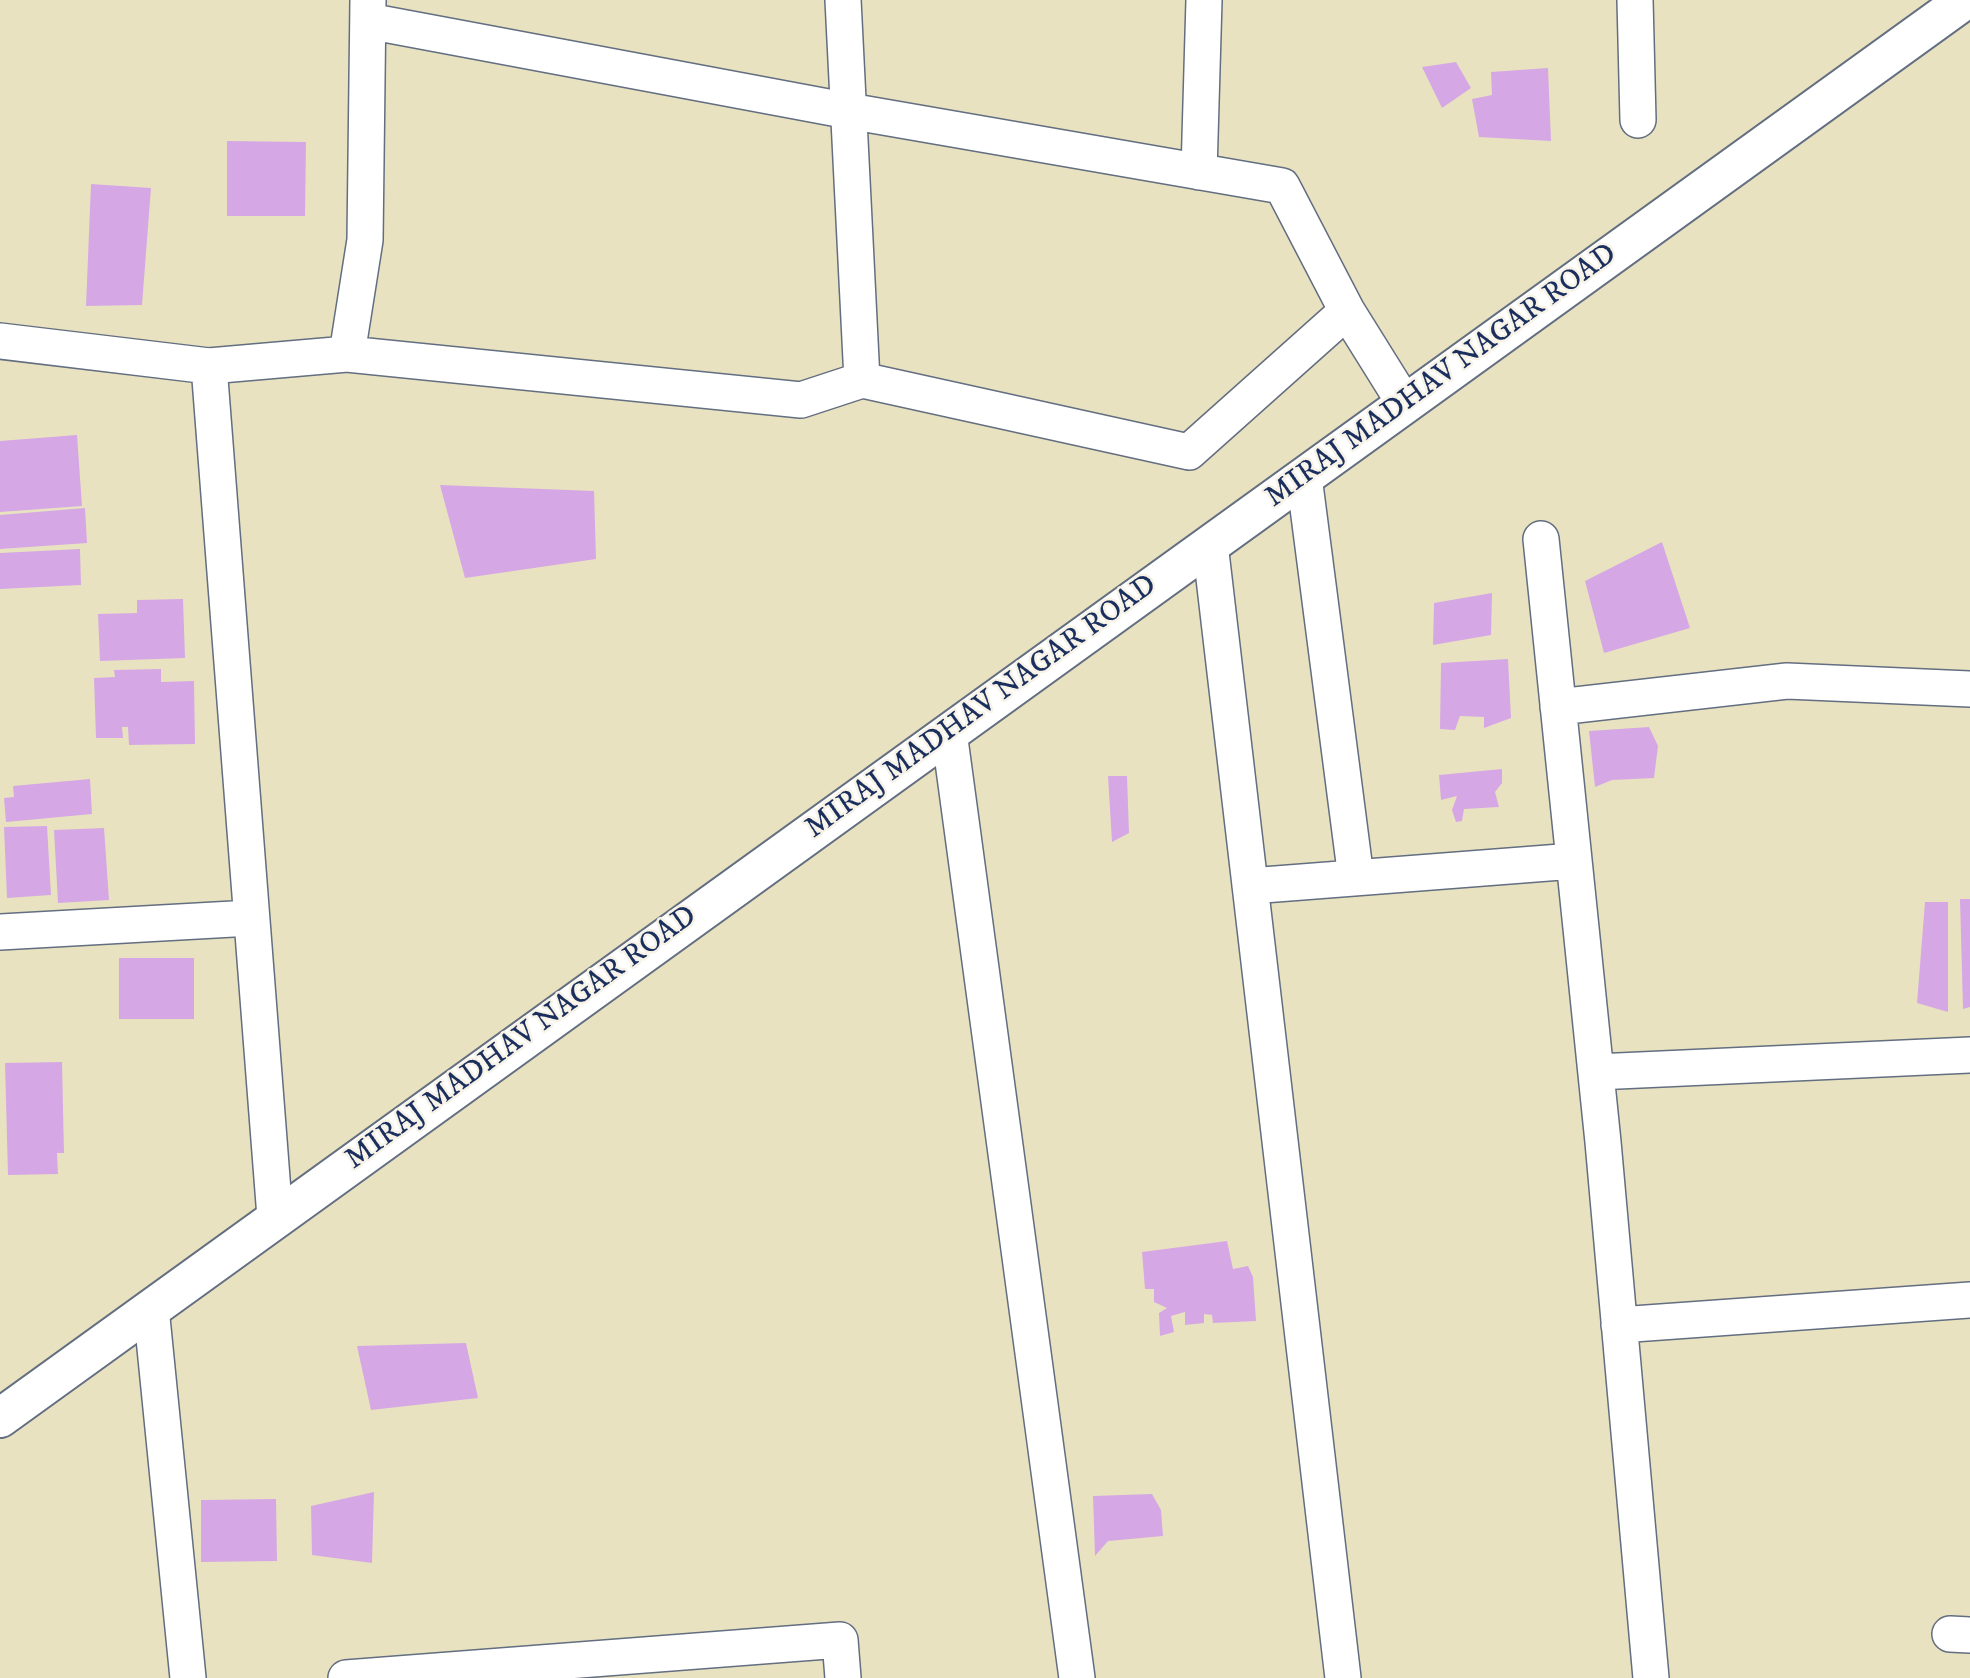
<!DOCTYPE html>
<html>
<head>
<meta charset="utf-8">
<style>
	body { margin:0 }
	canvas { display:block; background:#e8e2c0 }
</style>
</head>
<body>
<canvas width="1970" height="1678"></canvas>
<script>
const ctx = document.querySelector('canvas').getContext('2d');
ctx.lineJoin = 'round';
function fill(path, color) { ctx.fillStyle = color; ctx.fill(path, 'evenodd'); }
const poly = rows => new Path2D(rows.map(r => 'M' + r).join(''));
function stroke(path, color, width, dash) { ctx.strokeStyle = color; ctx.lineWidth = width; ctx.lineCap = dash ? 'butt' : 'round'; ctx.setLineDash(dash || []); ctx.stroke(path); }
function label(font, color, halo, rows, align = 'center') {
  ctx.font = font + ' "IM FELL DW Pica",serif'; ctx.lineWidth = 5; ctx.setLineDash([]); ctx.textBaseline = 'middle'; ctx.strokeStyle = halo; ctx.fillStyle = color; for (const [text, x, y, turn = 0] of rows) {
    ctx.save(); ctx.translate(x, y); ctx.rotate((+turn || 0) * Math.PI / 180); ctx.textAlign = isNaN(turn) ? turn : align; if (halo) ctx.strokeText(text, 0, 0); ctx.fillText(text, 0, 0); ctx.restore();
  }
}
fill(poly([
	[1456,62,1471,88,1442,108,1422,67],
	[1548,68,1551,141,1479,137,1472,99,1492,95,1491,72],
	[227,141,306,142,305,216,227,216],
	[91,184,151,188,142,305,86,306],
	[77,435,82,506,0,512,0,441],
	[440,485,594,491,596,559,465,578],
	[85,508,87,543,0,549,0,515],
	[1662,542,1690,628,1604,653,1585,581],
	[80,549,81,585,0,589,0,553],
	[1492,593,1491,635,1433,645,1434,603],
	[183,599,185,658,100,661,98,614,137,613,137,600],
	[1508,659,1511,718,1484,728,1484,717,1460,716,1455,730,1440,729,1441,663],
	[161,669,161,682,194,681,195,744,129,745,128,727,122,727,123,738,96,738,94,678,115,677,114,670],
	[1649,727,1658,746,1654,778,1612,780,1595,787,1589,731],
	[1502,769,1502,783,1495,792,1499,807,1464,809,1462,821,1456,822,1452,810,1457,796,1441,800,1439,775],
	[1108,776,1127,776,1129,833,1112,842],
	[90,779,92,814,6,822,4,798,14,797,13,786],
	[47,826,51,895,7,898,4,827],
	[104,828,109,900,58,903,54,830],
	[1960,899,1970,899,1970,1007,1963,1009],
	[1925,902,1948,902,1948,1012,1917,1003],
	[119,958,194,958,194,1019,119,1019],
	[62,1062,64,1153,57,1153,58,1174,8,1175,5,1063],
	[1227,1241,1233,1269,1248,1266,1253,1277,1256,1321,1213,1323,1212,1315,1204,1314,1204,1323,1185,1325,1185,1312,1171,1316,1174,1332,1160,1336,1159,1313,1167,1308,1154,1302,1154,1289,1145,1289,1142,1252],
	[466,1343,478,1398,371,1410,357,1346],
	[374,1492,372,1563,312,1555,311,1506],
	[1152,1494,1161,1510,1163,1536,1108,1541,1095,1556,1093,1496],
	[276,1499,277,1561,201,1562,201,1500]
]), '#d5a8e5');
const minor = poly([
	[843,0,862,380],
	[1635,0,1638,120],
	[368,21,849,111,1282,186,1347,311,1405,404],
	[1199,172,1204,0],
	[0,341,209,366,347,354,365,240,368,0],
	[347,354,801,400,862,380,1189,452,1347,311],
	[209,366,275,1217],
	[1304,477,1356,878],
	[1541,539,1603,1142,1651,1678],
	[1210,544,1343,1678],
	[1558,707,1787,681,1970,689],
	[949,732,1077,1678],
	[1250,886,1574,861],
	[0,932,251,918],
	[1596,1072,1970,1055],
	[151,1308,188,1678],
	[1619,1325,1970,1300],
	[1950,1634,1970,1635],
	[346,1678,840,1640,843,1678]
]);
const tertiary = poly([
	[0,1418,1965,0]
]);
stroke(minor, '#636e80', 38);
stroke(tertiary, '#636e80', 42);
stroke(minor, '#fff', 35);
stroke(tertiary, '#fff', 38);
label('30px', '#1b2f5e', '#f7f3e8', [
	["MIRAJ MADHAV NAGAR ROAD",1442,377,-36],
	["MIRAJ MADHAV NAGAR ROAD",982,708,-36],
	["MIRAJ MADHAV NAGAR ROAD",522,1039,-36]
]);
</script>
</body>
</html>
